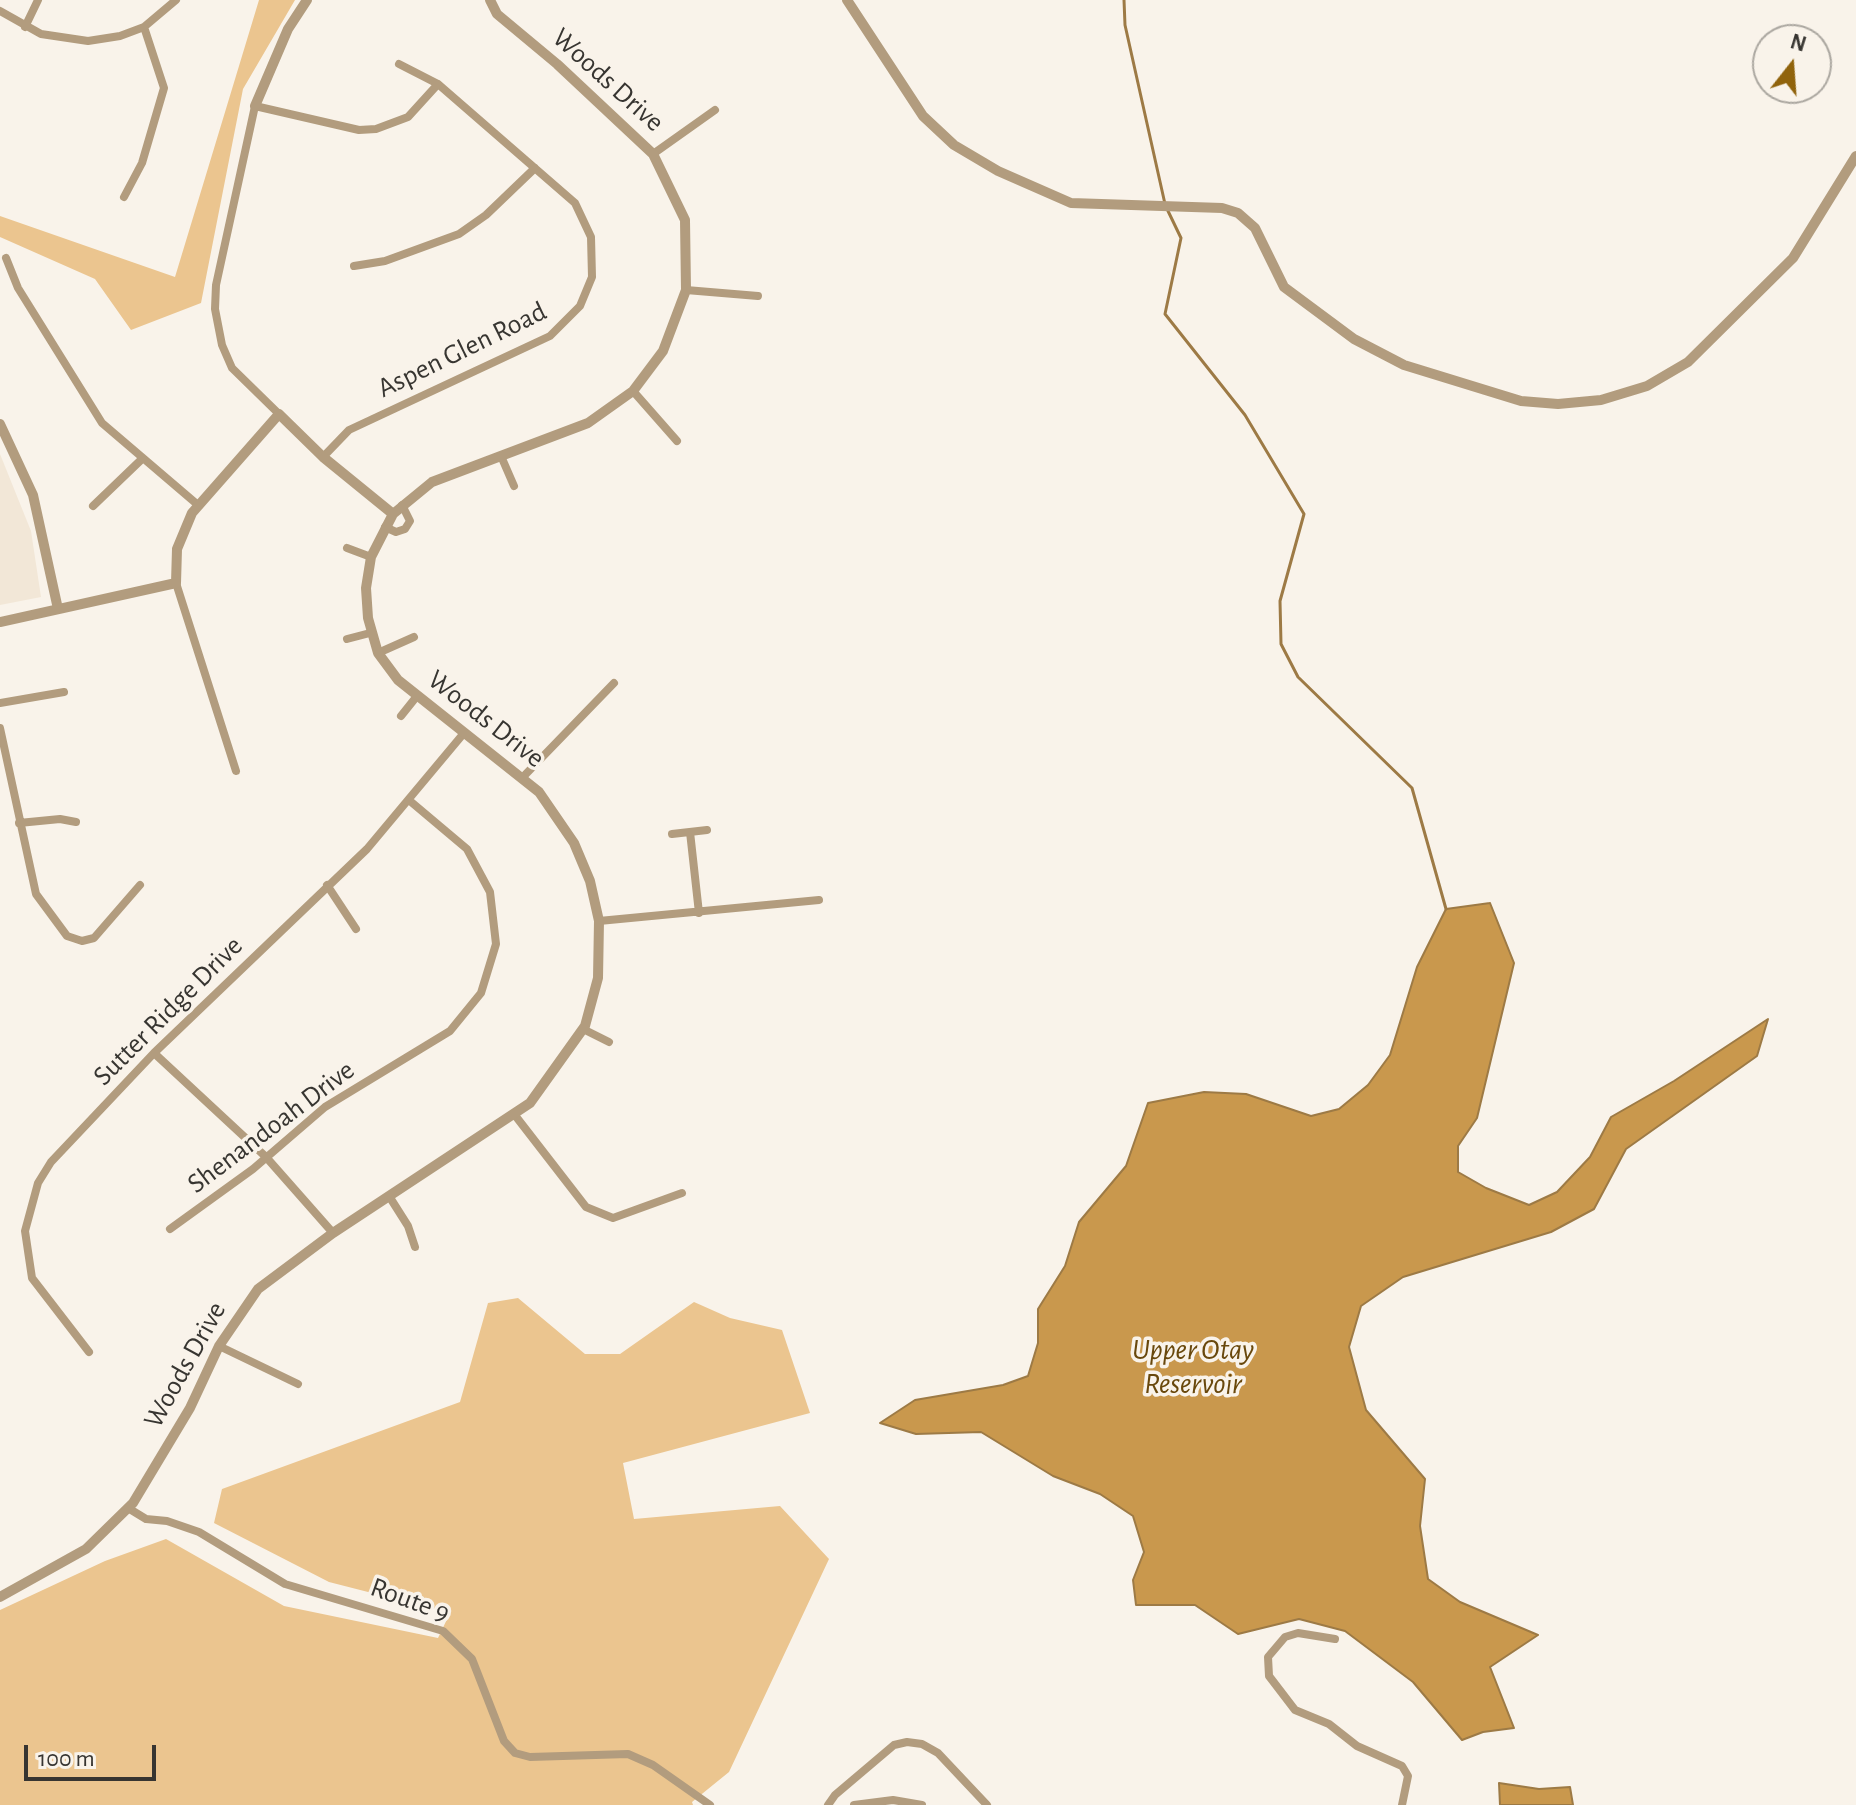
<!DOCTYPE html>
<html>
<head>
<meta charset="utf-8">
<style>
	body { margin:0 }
	#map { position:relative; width:1856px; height:1805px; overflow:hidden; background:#f9f3ea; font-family:"Alegreya Sans",sans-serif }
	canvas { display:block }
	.north { position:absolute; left:1752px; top:24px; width:80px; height:80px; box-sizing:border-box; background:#f9f3ea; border:2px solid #aba7a0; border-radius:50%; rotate:17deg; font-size:22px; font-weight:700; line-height:32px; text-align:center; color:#373531 }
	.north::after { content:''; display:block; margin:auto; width:28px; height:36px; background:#90630c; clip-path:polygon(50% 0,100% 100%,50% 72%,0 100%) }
	.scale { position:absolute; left:24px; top:1745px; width:132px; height:36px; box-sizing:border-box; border:4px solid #373531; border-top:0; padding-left:10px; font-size:24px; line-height:28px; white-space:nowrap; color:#373531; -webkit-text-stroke:6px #f9f3ea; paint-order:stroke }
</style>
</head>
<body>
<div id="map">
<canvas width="1856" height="1805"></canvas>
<div class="north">N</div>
<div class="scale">100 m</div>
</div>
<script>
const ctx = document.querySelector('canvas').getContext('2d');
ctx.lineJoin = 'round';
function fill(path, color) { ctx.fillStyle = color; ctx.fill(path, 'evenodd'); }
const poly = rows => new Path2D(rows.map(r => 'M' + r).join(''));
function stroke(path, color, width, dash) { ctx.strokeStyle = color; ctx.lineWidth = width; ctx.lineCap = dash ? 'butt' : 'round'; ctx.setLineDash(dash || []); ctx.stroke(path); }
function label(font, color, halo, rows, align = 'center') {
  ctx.font = font + ' "Alegreya Sans",sans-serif'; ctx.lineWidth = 7; ctx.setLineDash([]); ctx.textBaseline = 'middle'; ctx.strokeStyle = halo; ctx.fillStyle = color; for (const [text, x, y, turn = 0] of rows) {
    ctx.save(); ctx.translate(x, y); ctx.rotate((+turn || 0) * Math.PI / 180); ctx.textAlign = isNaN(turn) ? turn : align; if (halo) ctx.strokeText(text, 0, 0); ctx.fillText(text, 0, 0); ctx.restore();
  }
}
fill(poly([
	[0,454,31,531,41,597,0,605]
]), '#f2e7d7');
fill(poly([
	[259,0,295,0,243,89,201,303,131,330,95,279,0,237,0,216,175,277],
	[518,1298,585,1354,620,1354,694,1302,730,1318,782,1330,810,1413,623,1463,634,1519,780,1506,829,1559,729,1772,692,1802,693,1805,0,1805,0,1610,105,1561,166,1539,284,1606,438,1638,450,1613,329,1582,214,1523,222,1489,460,1402,488,1303]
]), '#ebc58f');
const water = poly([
	[1490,903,1514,963,1477,1118,1458,1146,1458,1172,1486,1188,1529,1205,1557,1192,1590,1157,1611,1117,1674,1081,1768,1019,1757,1056,1626,1149,1594,1209,1551,1232,1403,1277,1361,1306,1349,1347,1366,1410,1425,1479,1420,1526,1428,1579,1460,1602,1538,1635,1490,1667,1514,1728,1483,1732,1462,1740,1413,1682,1345,1631,1299,1619,1238,1634,1195,1605,1136,1605,1133,1580,1144,1552,1133,1516,1100,1494,1053,1476,981,1432,916,1434,880,1423,915,1400,1003,1385,1028,1376,1038,1343,1038,1309,1065,1266,1079,1222,1126,1166,1148,1103,1204,1092,1246,1094,1311,1116,1339,1109,1368,1085,1390,1055,1417,967,1446,909,1490,903],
	[1499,1783,1539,1789,1570,1787,1573,1805,1500,1805,1499,1783]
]);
fill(water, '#c9984d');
stroke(water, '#9d7a45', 2);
stroke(poly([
	[1124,0,1125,25,1165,204],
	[1168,211,1181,238,1165,314,1245,415,1304,514,1280,601,1281,644,1298,677,1412,788,1446,909]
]), '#9d7a45', 3);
stroke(poly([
	[0,11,41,34,88,41,120,36,144,27,176,0],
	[25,27,38,0],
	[653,154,715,110],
	[124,197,142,163,164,88,144,27],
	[6,258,18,288,102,423,198,505],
	[354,266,385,261,459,234,486,215,535,168],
	[686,290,758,296],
	[633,391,677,441],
	[279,414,232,368,222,345,215,309,216,285,255,106,359,130,376,129,408,117,438,84],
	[501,456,514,486],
	[323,457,349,430,550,336,580,306,592,277,591,237,575,203,438,84,399,64],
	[93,506,143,458],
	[385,527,396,532,405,529,410,521,402,505],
	[347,548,371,557],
	[176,583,236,771],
	[347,639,370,633],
	[378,653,414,637],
	[0,703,64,692],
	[401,716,417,696],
	[0,728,36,894,67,936,82,941,94,938,140,885],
	[523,777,614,683],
	[19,823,60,819,76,822],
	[690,832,699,913],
	[672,834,707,830],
	[327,885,356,929],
	[599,921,819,900],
	[583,1029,609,1042],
	[154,1053,266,1157,333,1233],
	[514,1114,586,1207,613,1218,682,1193],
	[389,1196,408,1226,415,1247],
	[170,1229,253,1169,325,1107,450,1031,481,993,496,944,490,892,467,849,410,801],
	[219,1346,298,1384],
	[89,1352,32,1278,25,1231,38,1183,51,1162,154,1053,367,849,464,733],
	[128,1508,146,1519,167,1521,199,1532,285,1584,443,1631,472,1659,504,1741,515,1753,530,1757,628,1754,653,1765,710,1805],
	[1335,1639,1298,1633,1285,1637,1268,1657,1269,1676,1295,1710,1329,1724,1357,1746,1402,1766,1408,1776,1402,1805],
	[828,1805,835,1795,894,1745,907,1742,922,1744,938,1753,987,1805],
	[854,1805,893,1800,922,1805]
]), '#b29c7e', 8);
stroke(poly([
	[847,0,923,116,954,145,998,171,1071,203,1222,208,1238,213,1255,228,1284,287,1354,339,1404,365,1521,401,1558,404,1601,400,1647,386,1688,362,1793,258,1856,156],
	[255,106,288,29,307,0],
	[0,424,33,495,58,609],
	[0,622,176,583,177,549,192,513,279,414,323,457,393,514],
	[0,1597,86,1549,133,1503,190,1408,219,1346,258,1289,333,1233,530,1103,585,1026,598,978,599,921,590,881,574,843,539,792,398,680,378,653,368,618,366,588,371,557,393,514,432,482,588,423,633,391,663,351,686,290,685,220,653,154,557,64,497,14,490,0]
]), '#b29c7e', 10);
label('28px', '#373531', '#f9f3ea', [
	["Woods Drive",608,80,42],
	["Aspen Glen Road",462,350,-26],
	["Woods Drive",486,719,38],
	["Sutter Ridge Drive",168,1011,-45],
	["Shenandoah Drive",271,1127,-37],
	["Woods Drive",185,1365,-61],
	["Route 9",410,1600,20]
]);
label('italic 30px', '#69480c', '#f9f3ea', [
	["Upper Otay",1193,1350],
	["Reservoir",1193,1384]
]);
</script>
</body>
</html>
